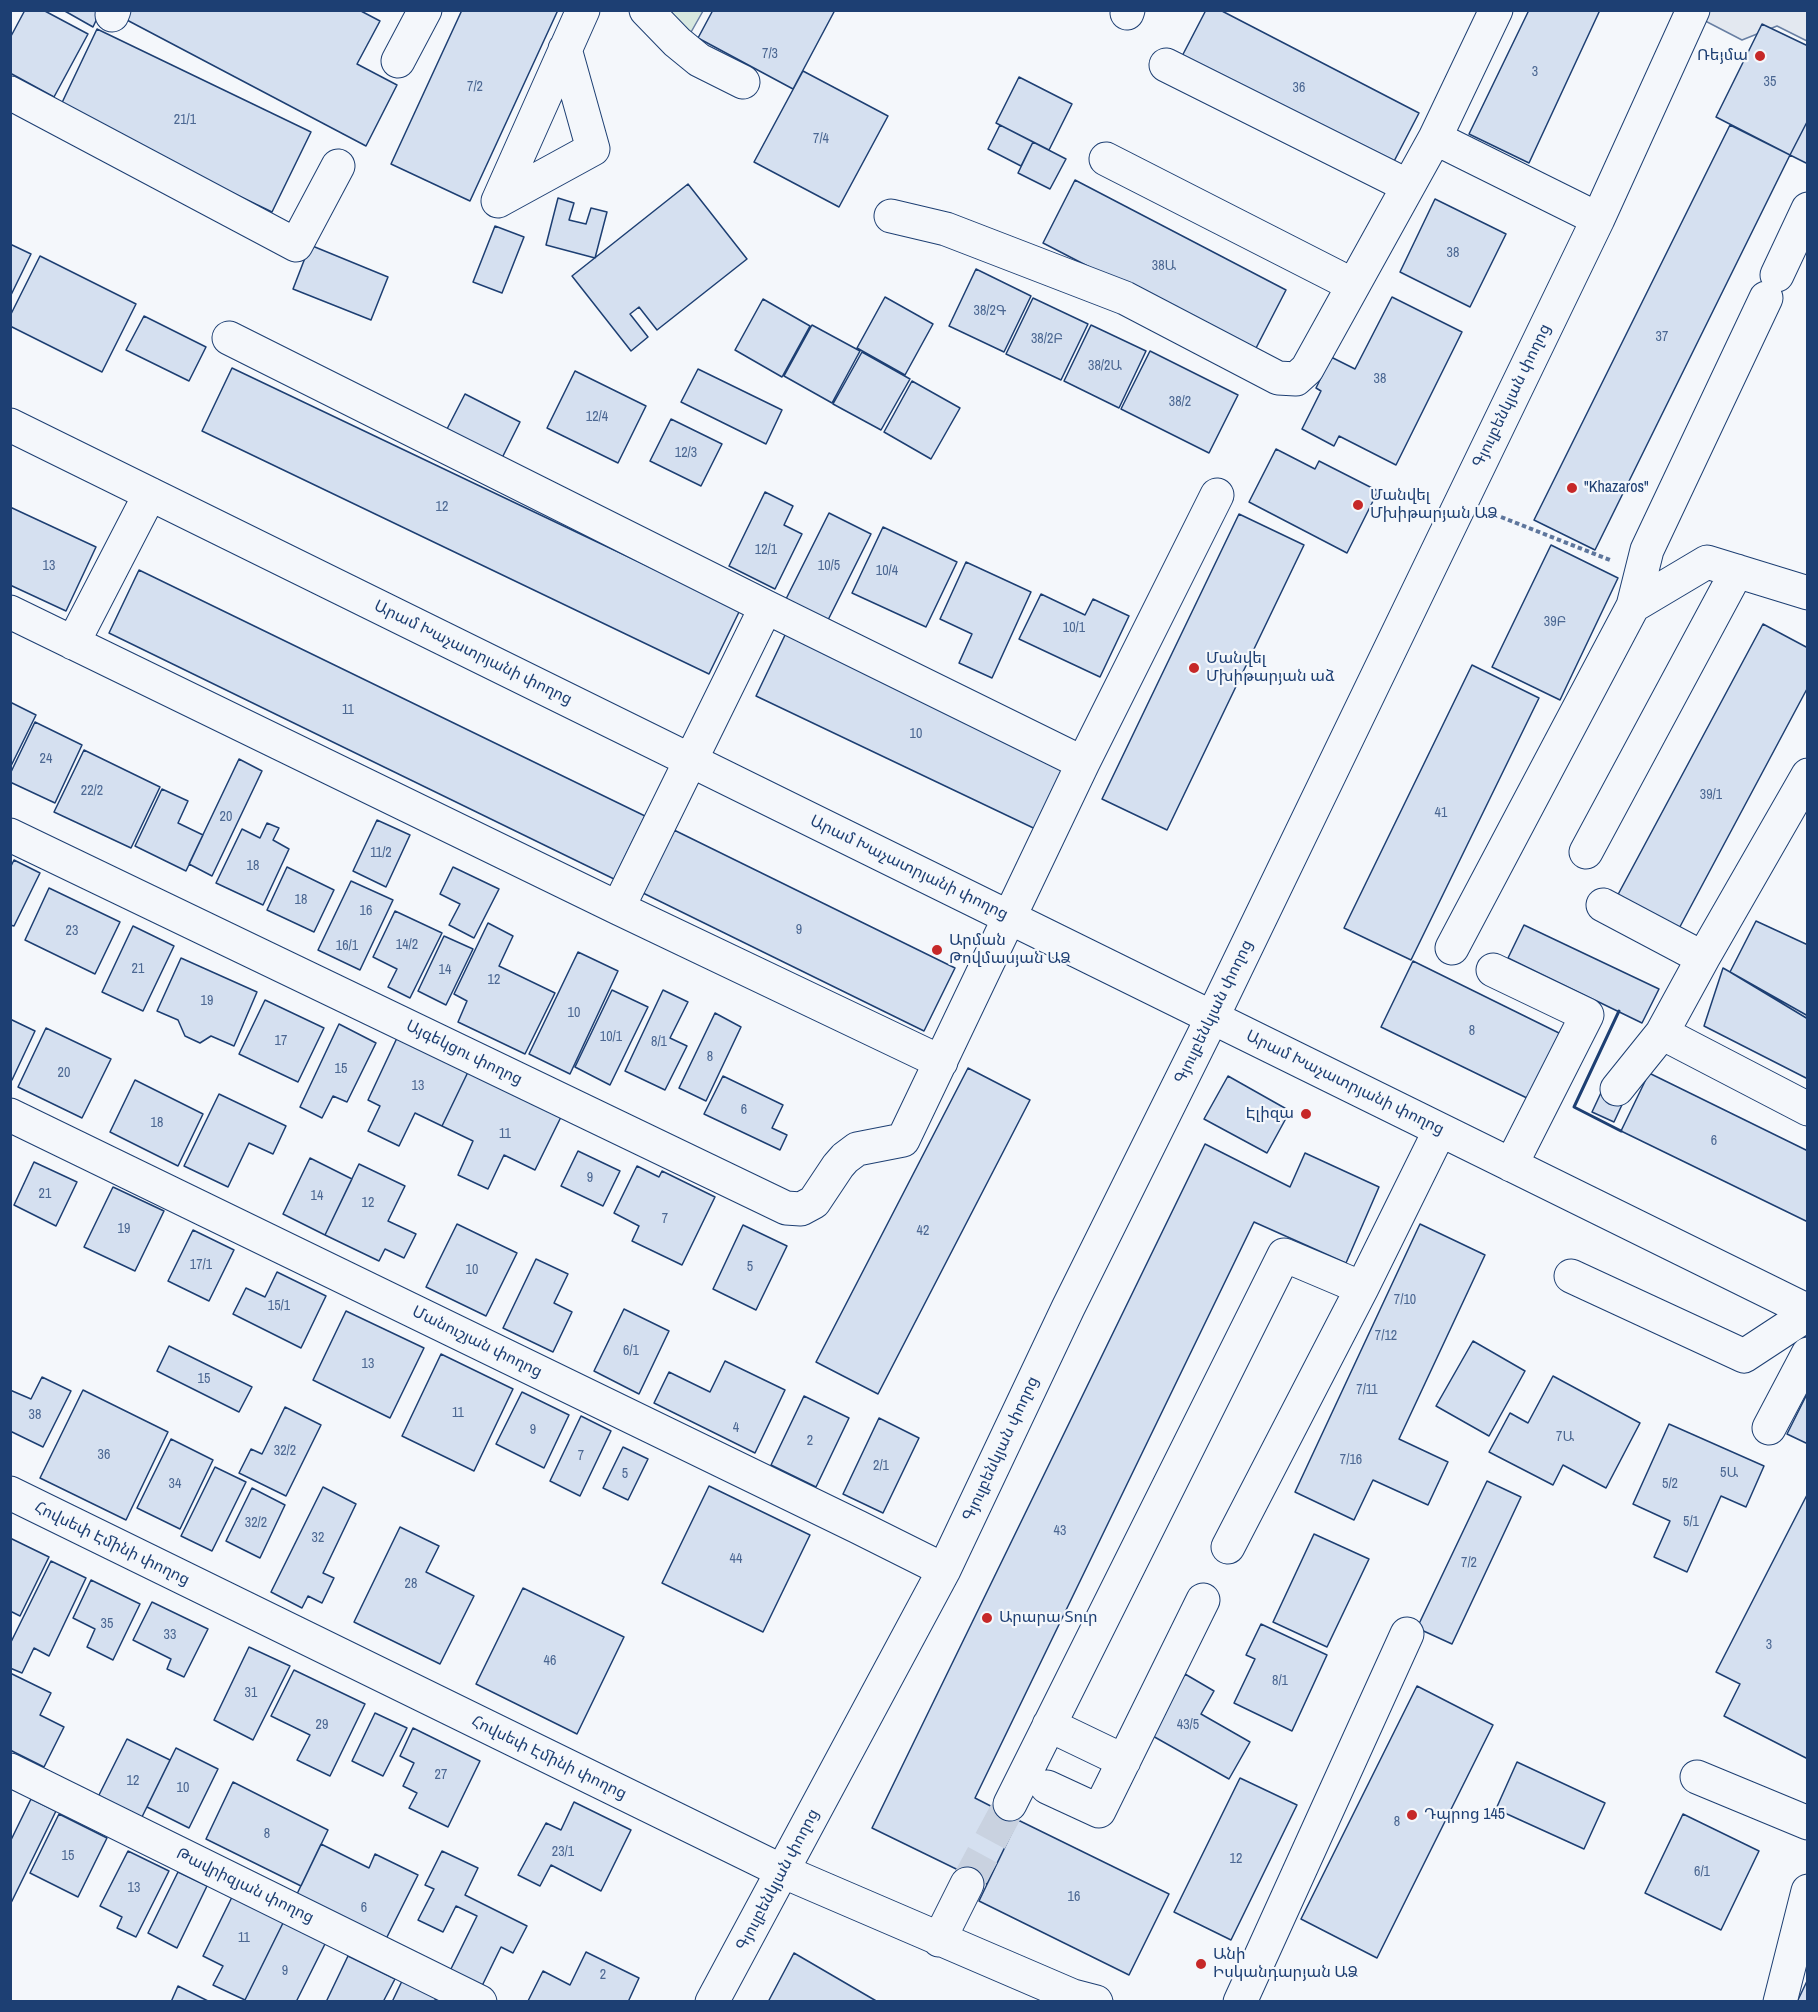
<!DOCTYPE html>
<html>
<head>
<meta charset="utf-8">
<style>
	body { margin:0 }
	#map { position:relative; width:1818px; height:2012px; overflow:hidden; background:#f4f7fb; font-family:"Archivo Narrow",sans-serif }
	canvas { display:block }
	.frame { position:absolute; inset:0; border:12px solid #1d3f73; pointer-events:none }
</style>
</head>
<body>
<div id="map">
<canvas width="1818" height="2012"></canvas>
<div class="frame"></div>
</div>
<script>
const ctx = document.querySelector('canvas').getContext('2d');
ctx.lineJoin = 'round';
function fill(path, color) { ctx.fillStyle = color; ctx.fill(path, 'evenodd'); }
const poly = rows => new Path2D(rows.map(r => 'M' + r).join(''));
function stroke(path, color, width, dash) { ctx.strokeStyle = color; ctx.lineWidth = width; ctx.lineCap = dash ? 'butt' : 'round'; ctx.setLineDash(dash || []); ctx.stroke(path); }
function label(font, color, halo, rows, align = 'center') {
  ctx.font = font + ' "Archivo Narrow","Noto Sans Armenian",sans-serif'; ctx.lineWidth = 4.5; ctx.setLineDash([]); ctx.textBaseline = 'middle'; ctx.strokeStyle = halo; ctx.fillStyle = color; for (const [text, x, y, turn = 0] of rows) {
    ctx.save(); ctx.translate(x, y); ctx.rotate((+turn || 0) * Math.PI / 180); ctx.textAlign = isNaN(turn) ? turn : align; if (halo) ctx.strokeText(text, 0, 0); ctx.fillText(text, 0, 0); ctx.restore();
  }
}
const green = poly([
	[663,11,703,11,686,41,663,11]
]);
fill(green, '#d7e8df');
stroke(green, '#687fa3', 1.5);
const parking = poly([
	[1686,11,1807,11,1807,41,1777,26,1742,40,1686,11]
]);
fill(parking, '#e3e8f0');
stroke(parking, '#687fa3', 1.5);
const building = poly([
	[25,10,43,10,88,34,54,97,10,73,10,38,25,10],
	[63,10,101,10,93,27,63,10],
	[130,10,359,10,380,21,357,64,397,85,366,146,125,19,130,10],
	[462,10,558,10,470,201,391,164,462,10],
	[713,10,835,10,793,89,698,38,713,10],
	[1206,10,1220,10,1419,113,1389,171,1179,62,1206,10],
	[1529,10,1600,10,1529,163,1469,134,1529,10],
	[1762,24,1808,46,1808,120,1790,155,1716,117,1762,24],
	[97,29,311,132,272,212,59,109,97,29],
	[803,71,888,116,839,207,754,162,803,71],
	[1019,77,1072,104,1049,150,996,123,1019,77],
	[1808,120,1808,164,1790,155,1808,120],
	[1000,125,1033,142,1021,166,988,149,1000,125],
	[1730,125,1790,155,1595,550,1534,520,1730,125],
	[1033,142,1066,159,1050,189,1018,173,1033,142],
	[1075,180,1286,290,1254,352,1043,243,1075,180],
	[688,184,747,259,657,330,639,307,630,314,648,337,631,351,572,276,688,184],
	[558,198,574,203,569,220,586,224,591,208,607,212,595,258,546,245,558,198],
	[1435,199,1506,234,1470,307,1400,272,1435,199],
	[495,226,524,237,502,293,473,282,495,226],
	[10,244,31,254,10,297,10,244],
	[310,245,388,277,371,320,293,289,310,245],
	[40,256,136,304,102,372,10,326,10,316,40,256],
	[976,269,1031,296,1004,352,949,326,976,269],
	[885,297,933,324,905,375,857,348,885,297],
	[1392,297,1462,332,1396,465,1339,436,1334,446,1302,429,1321,391,1316,388,1331,357,1355,369,1392,297],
	[1033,298,1088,324,1061,380,1006,354,1033,298],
	[763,299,810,326,782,377,735,350,763,299],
	[144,316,206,347,189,381,126,350,144,316],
	[812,325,860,351,832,403,784,376,812,325],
	[1091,325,1146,351,1119,408,1064,381,1091,325],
	[1150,351,1238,395,1209,453,1121,409,1150,351],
	[862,352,910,379,881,430,833,404,862,352],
	[232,368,740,610,709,674,202,431,232,368],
	[698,369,782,410,766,444,681,402,698,369],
	[575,371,646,406,618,463,547,428,575,371],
	[912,381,960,408,931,459,884,432,912,381],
	[465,394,520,422,502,458,447,429,465,394],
	[671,419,722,444,701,486,650,461,671,419],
	[1276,449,1315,469,1319,461,1378,491,1347,553,1249,502,1276,449],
	[765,492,793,506,784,525,802,534,775,589,729,566,765,492],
	[10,507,96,547,66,611,10,585,10,507],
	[829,513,871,534,828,620,786,599,829,513],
	[1239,514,1304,545,1167,830,1102,799,1239,514],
	[883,527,957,562,926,627,852,593,883,527],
	[1551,545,1618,578,1560,700,1492,667,1551,545],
	[966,562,1031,592,992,678,959,663,972,634,940,619,966,562],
	[139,570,645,816,614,879,109,633,139,570],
	[1041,594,1085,615,1093,599,1129,616,1100,677,1019,639,1041,594],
	[1763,624,1808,648,1808,687,1675,936,1614,902,1763,624],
	[786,633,1076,771,1046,834,756,696,786,633],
	[1472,665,1539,698,1411,960,1344,928,1472,665],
	[10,702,36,715,10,768,10,702],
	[35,722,82,745,55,803,10,782,10,774,35,722],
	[84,750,160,787,131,848,54,812,84,750],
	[239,759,262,771,212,876,189,864,239,759],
	[162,789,188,801,178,823,203,835,186,871,135,846,162,789],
	[377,820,410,835,386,887,353,871,377,820],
	[267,823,279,828,273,840,289,849,263,905,216,883,242,829,260,838,267,823],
	[674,830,955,968,924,1031,643,893,674,830],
	[14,860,40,873,14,926,10,925,10,868,14,860],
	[287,867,334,890,314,932,267,910,287,867],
	[453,867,499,889,474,938,449,925,460,904,440,894,453,867],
	[351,881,393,900,360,970,318,950,351,881],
	[49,888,120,922,95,974,25,940,49,888],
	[395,911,442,933,410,998,388,987,397,969,373,957,395,911],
	[1756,921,1808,945,1808,1019,1730,972,1756,921],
	[488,923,513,936,499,966,555,993,525,1054,458,1022,467,1001,454,994,488,923],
	[1524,925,1659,989,1642,1023,1508,958,1524,925],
	[133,926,174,946,143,1011,102,992,133,926],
	[444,936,473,949,446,1005,418,991,444,936],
	[578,952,618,971,570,1074,529,1054,578,952],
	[181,958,257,992,234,1046,211,1036,200,1043,185,1036,178,1020,157,1011,181,958],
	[1413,961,1563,1035,1531,1100,1381,1027,1413,961],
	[1723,968,1808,1016,1808,1079,1704,1026,1723,968],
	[612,990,648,1007,610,1085,575,1067,612,990],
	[663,990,688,1002,670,1038,687,1046,665,1090,625,1071,663,990],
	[265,1000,324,1028,298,1082,239,1054,265,1000],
	[715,1013,741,1027,706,1101,679,1088,715,1013],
	[10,1019,35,1031,12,1080,10,1079,10,1019],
	[339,1024,376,1043,347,1102,333,1096,322,1118,300,1107,339,1024],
	[46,1028,111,1059,82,1118,18,1087,46,1028],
	[397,1038,468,1072,442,1126,415,1113,399,1146,368,1131,380,1106,368,1100,397,1038],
	[968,1068,1030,1100,878,1394,816,1362,968,1068],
	[468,1072,561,1117,535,1170,504,1155,488,1189,458,1175,473,1141,442,1126,468,1072],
	[1649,1073,1808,1151,1808,1222,1621,1131,1649,1073],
	[723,1076,783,1105,772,1128,787,1135,780,1150,704,1114,723,1076],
	[1228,1076,1290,1111,1267,1153,1204,1119,1228,1076],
	[135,1080,203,1114,178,1166,110,1132,135,1080],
	[1606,1082,1627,1094,1614,1122,1592,1112,1606,1082],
	[219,1094,286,1126,273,1154,249,1143,228,1187,184,1166,219,1094],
	[1205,1144,1290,1187,1305,1153,1379,1187,1346,1263,1254,1222,975,1798,1018,1820,987,1884,872,1828,1205,1144],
	[578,1151,620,1171,603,1206,561,1186,578,1151],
	[310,1158,352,1179,325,1235,283,1214,310,1158],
	[34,1162,77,1182,56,1226,14,1205,34,1162],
	[359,1164,405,1186,388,1221,416,1234,404,1258,385,1249,379,1261,325,1235,359,1164],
	[637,1166,659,1177,662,1171,715,1197,682,1265,632,1241,639,1226,614,1213,637,1166],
	[113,1187,164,1211,135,1271,84,1247,113,1187],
	[457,1224,517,1253,486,1316,426,1287,457,1224],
	[1420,1224,1485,1255,1399,1439,1448,1462,1428,1505,1373,1480,1354,1520,1295,1492,1420,1224],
	[743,1225,787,1246,756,1310,713,1289,743,1225],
	[193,1230,234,1250,209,1301,168,1281,193,1230],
	[536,1259,568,1274,554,1303,572,1312,553,1352,503,1328,536,1259],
	[277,1272,326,1296,301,1348,233,1314,246,1288,265,1297,277,1272],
	[624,1309,669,1331,639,1394,594,1371,624,1309],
	[346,1311,424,1348,390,1418,313,1380,346,1311],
	[1473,1341,1525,1371,1489,1436,1436,1406,1473,1341],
	[169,1346,252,1387,239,1412,157,1371,169,1346],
	[441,1354,513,1389,474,1471,402,1436,441,1354],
	[725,1361,785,1390,755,1453,654,1403,669,1372,710,1392,725,1361],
	[1553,1376,1640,1423,1606,1488,1563,1465,1553,1485,1489,1452,1510,1413,1528,1423,1553,1376],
	[42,1377,71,1391,43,1447,10,1431,10,1390,31,1399,42,1377],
	[83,1390,168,1432,126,1520,40,1478,83,1390],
	[522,1392,569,1415,544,1468,496,1444,522,1392],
	[1808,1392,1808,1444,1787,1434,1808,1392],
	[804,1396,849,1418,816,1487,771,1465,804,1396],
	[285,1407,321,1425,286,1496,239,1473,251,1449,262,1454,285,1407],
	[581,1416,611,1431,580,1496,550,1481,581,1416],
	[879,1418,919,1438,883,1513,843,1494,879,1418],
	[1669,1424,1764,1466,1746,1507,1721,1496,1687,1572,1654,1557,1670,1521,1633,1504,1669,1424],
	[171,1439,213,1460,180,1529,137,1508,171,1439],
	[623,1447,648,1459,628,1500,603,1488,623,1447],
	[215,1467,246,1482,212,1551,181,1536,215,1467],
	[1487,1481,1521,1497,1452,1644,1417,1628,1487,1481],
	[709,1486,810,1535,763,1632,662,1583,709,1486],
	[323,1487,356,1504,323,1573,334,1578,322,1603,308,1596,302,1608,271,1592,323,1487],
	[252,1488,285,1505,260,1558,226,1541,252,1488],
	[1808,1493,1808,1759,1724,1716,1740,1684,1716,1672,1808,1493],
	[400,1527,439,1546,426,1572,474,1596,440,1664,354,1622,400,1527],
	[1314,1534,1369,1559,1327,1647,1273,1622,1314,1534],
	[10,1538,49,1557,20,1616,10,1611,10,1538],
	[51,1561,86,1578,49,1656,34,1648,22,1673,10,1668,10,1644,51,1561],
	[91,1580,140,1604,113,1660,87,1647,95,1629,73,1618,91,1580],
	[523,1588,624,1637,577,1734,476,1684,523,1588],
	[152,1602,208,1629,184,1677,167,1669,171,1659,133,1640,152,1602],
	[1261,1624,1327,1655,1292,1731,1234,1703,1255,1659,1246,1655,1261,1624],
	[249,1647,290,1666,253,1740,214,1720,249,1647],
	[294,1670,365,1704,330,1776,297,1760,310,1735,271,1716,294,1670],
	[10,1673,51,1693,40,1715,64,1727,44,1767,10,1750,10,1673],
	[1185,1674,1214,1691,1201,1714,1250,1742,1229,1779,1151,1735,1185,1674],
	[1417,1686,1493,1725,1377,1958,1301,1919,1417,1686],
	[375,1713,407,1728,383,1776,352,1761,375,1713],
	[413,1728,480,1761,448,1827,409,1808,417,1793,403,1786,414,1763,400,1756,413,1728],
	[127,1739,170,1760,139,1823,96,1801,127,1739],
	[176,1748,218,1769,189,1828,147,1807,176,1748],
	[1517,1762,1605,1803,1584,1849,1496,1809,1517,1762],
	[1240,1778,1297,1805,1231,1940,1174,1912,1240,1778],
	[233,1782,328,1830,301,1886,206,1839,233,1782],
	[31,1799,56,1811,10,1905,10,1842,31,1799],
	[574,1802,631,1830,601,1891,551,1865,540,1886,518,1875,546,1823,561,1830,574,1802],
	[59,1814,107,1838,78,1897,30,1873,59,1814],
	[1683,1814,1759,1851,1721,1930,1645,1893,1683,1814],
	[1018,1820,1169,1894,1129,1975,979,1901,1018,1820],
	[321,1844,369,1868,375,1854,418,1875,384,1943,297,1894,321,1844],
	[128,1851,169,1871,136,1937,117,1928,122,1917,100,1906,128,1851],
	[442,1851,478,1868,465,1895,527,1926,513,1953,501,1947,480,1990,448,1975,477,1916,456,1906,443,1932,418,1920,434,1889,425,1885,442,1851],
	[178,1872,207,1886,177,1948,148,1933,178,1872],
	[233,1895,284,1921,245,2000,213,1985,223,1966,203,1956,233,1895],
	[284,1921,326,1942,296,2002,248,2002,245,2000,284,1921],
	[586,1952,639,1978,628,2002,528,2001,543,1971,570,1985,586,1952],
	[794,1953,878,2002,768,2002,794,1953],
	[348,1956,395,1979,383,2002,326,2002,348,1956],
	[403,1979,437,1996,434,2002,392,2002,403,1979],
	[1808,1979,1808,2002,1797,2002,1808,1979],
	[178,1986,208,2001,208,2002,171,2002,178,1986]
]);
fill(building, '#d5e0f0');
stroke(building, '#1d3f73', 1.5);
stroke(poly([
	[967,1884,1010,1804]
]), '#c9d2e0', 33, [33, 16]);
const minor = poly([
	[646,10,677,42,699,60,743,82],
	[1496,10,1435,138,1598,219],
	[1127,13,1128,10],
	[112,15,114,10],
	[398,61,425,10],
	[1166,65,1408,186],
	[10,93,296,245,338,166],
	[1106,159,1353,285],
	[498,201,593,149,565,49],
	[498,201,583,10],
	[891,216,946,229,1125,298,1278,378,1296,379,1307,369,1435,138],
	[1777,275,1808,209],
	[229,338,766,607,1083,763],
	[10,425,1808,1311],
	[1633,606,1647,550,1766,298],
	[10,612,618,908,941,1062],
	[73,643,150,494],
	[10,835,786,1208,801,1209,814,1202,838,1166,845,1158,857,1149,903,1140,1083,763,1217,495],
	[1586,852,1737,571],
	[1603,905,1703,958,1808,775],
	[618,908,766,607],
	[1452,948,1633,606,1707,562,1808,593],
	[1493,970,1587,1015,1511,1165],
	[1662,1033,1808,1109],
	[1617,1089,1662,1033,1703,958],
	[10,1115,858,1527,944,1570],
	[1571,1276,1744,1356,1808,1314],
	[1769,1428,1808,1354],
	[10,1493,782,1871,1073,1996,1096,2002],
	[1228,1547,1362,1288,1440,1130],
	[1049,1725,1124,1761],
	[10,1770,480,2002],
	[1697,1777,1808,1823],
	[1047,1787,1099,1811,1203,1600],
	[1010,1804,1284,1255,1362,1288],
	[939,1940,967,1884],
	[712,2002,944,1570,1068,1308,1212,1018,1598,219,1693,10],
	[1240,2002,1407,1634],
	[1780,2002,1808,1891]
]);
stroke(minor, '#1d3f73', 35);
stroke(poly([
	[1501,517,1610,560]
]), '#5e769c', 4, [4.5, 3]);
stroke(minor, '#f4f7fb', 33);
stroke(poly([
	[1619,1011,1574,1107,1621,1131]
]), '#1d3f73', 3);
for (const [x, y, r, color] of [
	[1760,56,6,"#c62828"],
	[1572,488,6,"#c62828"],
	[1358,505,6,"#c62828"],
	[1194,668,6,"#c62828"],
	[937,950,6,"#c62828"],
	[1306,1114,6,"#c62828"],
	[987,1618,6,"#c62828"],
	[1412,1815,6,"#c62828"],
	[1201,1964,6,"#c62828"]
]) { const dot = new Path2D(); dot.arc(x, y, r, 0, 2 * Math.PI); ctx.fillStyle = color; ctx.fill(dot); stroke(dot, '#f4f7fb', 2); }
label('14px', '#4b6792', null, [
	["7/3",770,54],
	["3",1535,72],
	["35",1770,82],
	["7/2",475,87],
	["36",1299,88],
	["21/1",185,120],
	["7/4",821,139],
	["38",1453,253],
	["38Ա",1164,266],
	["38/2Գ",990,311],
	["37",1662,337],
	["38/2Բ",1047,339],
	["38/2Ա",1105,366],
	["38",1380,379],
	["38/2",1180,402],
	["12/4",597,417],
	["12/3",686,453],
	["12",442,507],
	["12/1",766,550],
	["13",49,566],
	["10/5",829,566],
	["10/4",887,571],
	["39Բ",1555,622],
	["10/1",1074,628],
	["11",348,710],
	["10",916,734],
	["24",46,759],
	["22/2",92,791],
	["39/1",1711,795],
	["41",1441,813],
	["20",226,817],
	["11/2",381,853],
	["18",253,866],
	["18",301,900],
	["16",366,911],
	["9",799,930],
	["23",72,931],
	["14/2",407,945],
	["16/1",347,946],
	["21",138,969],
	["14",445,970],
	["12",494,980],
	["19",207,1001],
	["10",574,1013],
	["8",1472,1031],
	["10/1",611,1037],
	["17",281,1041],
	["8/1",659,1042],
	["8",710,1057],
	["15",341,1069],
	["20",64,1073],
	["13",418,1086],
	["6",744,1110],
	["18",157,1123],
	["11",505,1134],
	["6",1714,1141],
	["9",590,1178],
	["21",45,1194],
	["14",317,1196],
	["12",368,1203],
	["7",665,1219],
	["19",124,1229],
	["42",923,1231],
	["17/1",201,1265],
	["5",750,1267],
	["10",472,1270],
	["7/10",1405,1300],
	["15/1",279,1306],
	["7/12",1386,1336],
	["6/1",631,1351],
	["13",368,1364],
	["15",204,1379],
	["7/11",1367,1390],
	["11",458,1413],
	["38",35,1415],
	["4",736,1428],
	["9",533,1430],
	["7Ա",1565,1437],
	["2",810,1441],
	["32/2",285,1451],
	["36",104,1455],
	["7",581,1456],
	["7/16",1351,1460],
	["2/1",881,1466],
	["5Ա",1729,1473],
	["5",625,1474],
	["34",175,1484],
	["5/2",1670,1484],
	["5/1",1691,1522],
	["32/2",256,1523],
	["43",1060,1531],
	["32",318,1538],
	["44",736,1559],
	["7/2",1469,1563],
	["28",411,1584],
	["35",107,1624],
	["33",170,1635],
	["3",1769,1645],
	["46",550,1661],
	["8/1",1280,1681],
	["31",251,1693],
	["29",322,1725],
	["43/5",1188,1725],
	["27",441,1775],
	["12",133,1781],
	["10",183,1788],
	["8",1397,1822],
	["8",267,1834],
	["23/1",563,1852],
	["15",68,1856],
	["12",1236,1859],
	["6/1",1702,1872],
	["13",134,1888],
	["16",1074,1897],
	["6",364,1908],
	["11",244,1938],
	["9",285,1971],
	["2",603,1975]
]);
label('16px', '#1d3f73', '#f4f7fb', [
	["Ռեյմա",1748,56,"right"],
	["\"Khazaros\"",1584,488],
	["Մանվել",1370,496],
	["Մխիթարյան ԱՁ",1370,514],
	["Մանվել",1206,659],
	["Մխիթարյան աձ",1206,677],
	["Արման",949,941],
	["Թովմասյան ԱՁ",949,959],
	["Էլիզա",1294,1114,"right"],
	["Արարա Տուր",999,1618],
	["Դպրոց 145",1424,1815],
	["Անի",1213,1955],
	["Իսկանդարյան ԱՁ",1213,1973]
], 'left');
label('16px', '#1d3f73', '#f4f7fb', [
	["Գյուլբենկյան փողոց",1512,396,-64],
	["Արամ Խաչատրյանի փողոց",473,653,26],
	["Արամ Խաչատրյանի փողոց",909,868,26],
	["Գյուլբենկյան փողոց",1214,1012,-64],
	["Այգեկցու փողոց",464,1053,26],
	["Արամ Խաչատրյանի փողոց",1345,1083,26],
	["Մանուշյան փողոց",477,1342,26],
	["Գյուլբենկյան փողոց",1001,1449,-65],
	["Հովսեփ Էմինի փողոց",112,1544,26],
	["Հովսեփ Էմինի փողոց",549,1758,26],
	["Գյուլբենկյան փողոց",778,1880,-62],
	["Թավրիզյան փողոց",245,1886,26]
]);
</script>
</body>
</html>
